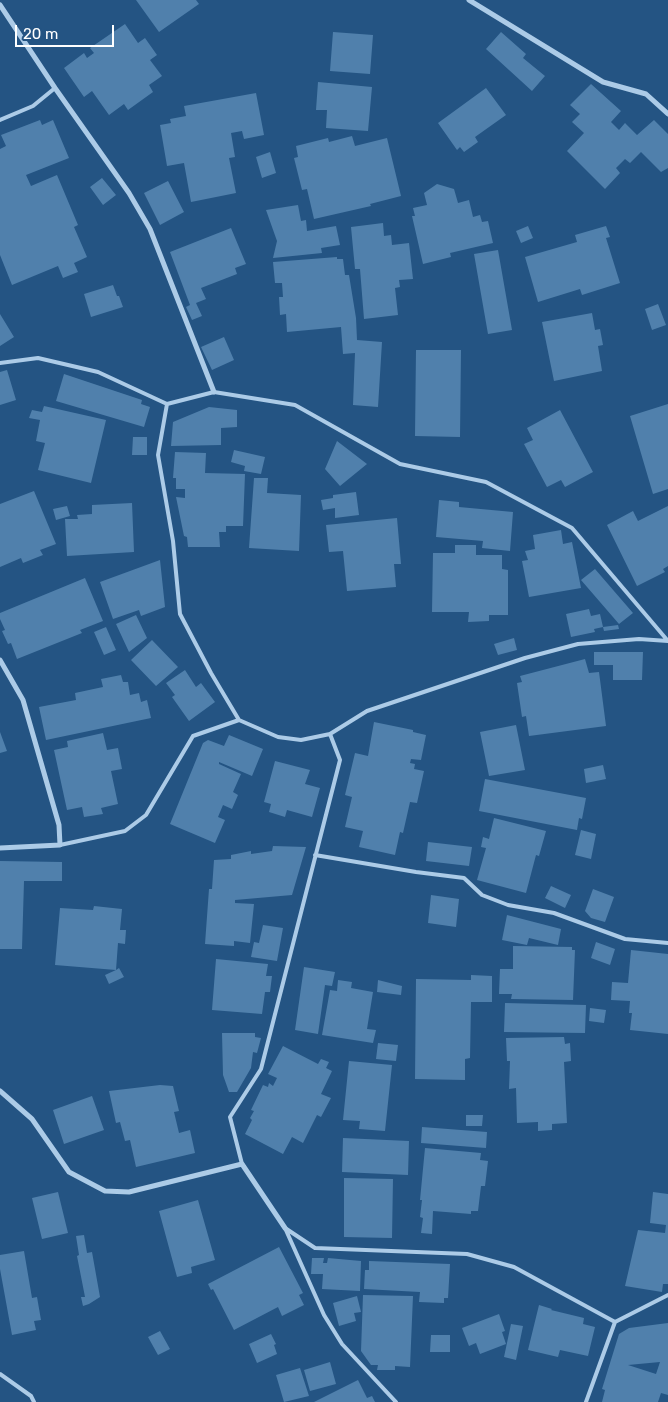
<!DOCTYPE html>
<html>
<head>
<meta charset="utf-8">
<style>
	body { margin:0 }
	#map { position:relative; width:668px; height:1402px; overflow:hidden; background:#245483; font-family:Rubik,sans-serif }
	canvas { display:block }
	.scale { position:absolute; left:15px; top:25px; width:99px; height:22px; box-sizing:border-box; border:2px solid #fff; border-top:0; padding-left:6px; font-size:15px; line-height:18px; white-space:nowrap; color:#fff; -webkit-text-stroke:4px #245483; paint-order:stroke }
</style>
</head>
<body>
<div id="map">
<canvas width="668" height="1402"></canvas>
<div class="scale">20 m</div>
</div>
<script>
const ctx = document.querySelector('canvas').getContext('2d');
ctx.lineJoin = 'round';
function fill(path, color) { ctx.fillStyle = color; ctx.fill(path, 'evenodd'); }
const poly = rows => new Path2D(rows.map(r => 'M' + r).join(''));
function stroke(path, color, width, dash) { ctx.strokeStyle = color; ctx.lineWidth = width; ctx.lineCap = dash ? 'butt' : 'round'; ctx.setLineDash(dash || []); ctx.stroke(path); }
fill(poly([
	[136,0,196,0,199,4,159,32],
	[125,24,138,43,145,38,157,55,150,60,162,76,149,85,153,92,128,110,124,104,109,115,92,91,84,97,64,68,84,53,87,58,94,53,90,48],
	[333,32,373,35,370,74,330,71],
	[501,32,526,54,523,58,545,76,532,91,486,49],
	[318,82,372,87,368,131,326,128,327,110,316,110],
	[591,84,621,111,611,122,619,130,625,123,637,135,654,120,668,134,668,168,661,172,641,152,630,163,625,159,616,168,620,173,605,189,567,151,584,133,572,122,580,114,570,105],
	[486,88,506,115,475,137,478,142,464,152,460,147,457,150,438,123],
	[256,93,264,135,244,139,242,131,231,133,235,157,229,158,236,193,191,202,184,163,167,166,160,125,171,123,170,119,186,116,184,106],
	[40,120,42,125,53,120,69,158,26,175,31,186,57,175,78,225,74,227,87,257,74,263,78,272,63,278,58,266,12,285,0,255,0,149,6,146,1,135],
	[352,136,355,146,387,138,401,196,370,204,371,206,314,219,307,189,302,190,294,158,298,157,296,146,328,138,329,142],
	[270,152,276,173,262,178,256,157],
	[102,178,116,195,103,205,90,187],
	[168,181,184,212,160,225,144,193],
	[437,184,454,189,458,203,469,200,473,217,480,215,482,222,488,221,493,243,450,253,451,257,423,264,412,216,415,216,413,208,427,205,424,193],
	[298,205,301,221,306,220,307,231,336,226,340,245,321,248,322,253,273,258,277,241,266,210],
	[383,223,384,236,391,235,392,245,409,243,413,279,399,280,400,287,395,288,398,315,364,319,360,269,355,269,351,227],
	[528,226,533,238,521,243,516,231],
	[606,226,610,237,606,238,620,283,582,295,580,289,538,302,525,257,577,242,575,235],
	[231,228,246,264,235,268,237,274,201,288,206,299,196,303,202,316,192,320,186,307,190,305,170,252],
	[498,250,512,330,488,334,474,254],
	[337,257,337,259,343,259,345,275,349,275,356,318,357,340,382,342,378,407,353,405,355,353,343,354,341,327,287,332,286,314,280,315,279,297,283,297,282,283,275,283,273,262],
	[113,285,117,296,119,296,123,307,91,317,84,294],
	[658,304,666,325,652,330,645,309],
	[592,313,595,330,600,329,603,345,598,346,602,371,554,381,542,322],
	[0,314,14,337,0,346],
	[224,337,234,360,212,370,201,347],
	[416,350,461,350,460,437,415,436],
	[7,370,16,400,0,405,0,372],
	[64,374,142,400,141,404,150,407,144,427,56,401],
	[668,404,668,489,653,494,630,416],
	[44,406,106,420,91,483,38,470,45,443,36,441,40,420,29,418,32,410,42,412],
	[209,407,237,410,237,427,221,428,221,445,171,446,173,422],
	[560,410,593,472,565,487,561,480,547,487,524,444,533,440,527,428],
	[133,437,147,437,147,455,132,455],
	[337,441,367,464,340,486,325,469],
	[234,450,265,457,261,474,244,471,245,466,231,462],
	[175,452,206,453,205,473,245,474,243,526,226,526,226,532,219,532,220,547,188,547,187,537,184,536,176,497,185,498,185,489,176,489,176,478,173,478],
	[254,478,268,478,267,493,301,495,299,551,249,548],
	[34,491,56,544,40,550,43,555,23,563,21,558,0,567,0,504],
	[356,492,359,515,335,518,335,508,323,510,321,500,333,498,333,495],
	[439,500,459,502,459,507,513,512,510,551,482,548,483,541,436,537],
	[132,503,134,552,67,556,65,519,78,519,77,515,92,514,92,505],
	[67,506,70,516,56,520,53,509],
	[668,506,668,566,663,569,665,572,637,586,607,525,633,511,638,521],
	[397,518,401,564,394,564,396,587,347,591,343,551,329,552,326,525],
	[561,530,563,544,572,542,581,588,529,597,522,561,528,560,525,551,535,549,533,535],
	[455,545,476,545,476,555,502,555,502,569,508,570,508,615,489,615,489,621,468,622,469,612,432,612,433,553,455,553],
	[160,560,165,607,141,616,139,610,113,619,100,582],
	[595,569,633,613,619,624,581,580],
	[85,578,103,621,80,630,82,633,17,659,11,643,8,644,2,631,5,630,0,619,0,613],
	[589,609,591,616,600,614,603,627,594,629,595,632,571,637,566,614],
	[136,615,147,638,129,652,116,624],
	[618,625,619,629,604,631,603,627],
	[106,627,116,650,104,655,94,632],
	[514,638,517,650,498,655,494,644],
	[152,640,178,667,156,686,131,660],
	[594,652,643,652,642,680,613,680,613,665,594,665],
	[585,659,589,673,599,672,606,726,529,736,526,716,522,717,517,683,522,682,520,676],
	[185,670,196,687,201,683,215,702,189,721,172,697,175,695,166,683],
	[121,675,123,682,128,682,130,695,139,693,141,702,147,700,151,718,46,740,39,707,76,700,75,693,103,687,101,679],
	[374,722,413,730,413,732,426,735,421,760,411,759,410,763,415,764,414,769,424,771,417,803,410,802,403,833,400,832,395,855,359,847,363,831,345,827,352,797,345,795,355,753,368,756],
	[516,725,525,770,489,776,480,732],
	[0,732,7,751,0,753],
	[103,733,107,750,118,748,122,769,111,771,118,804,101,808,103,814,84,817,82,807,67,810,54,750,68,747,67,741],
	[229,735,263,749,252,776,219,762,219,764,241,774,233,792,238,795,232,809,223,805,218,817,225,820,215,843,170,824,203,743,208,740,224,746],
	[275,761,310,770,305,784,320,788,312,817,287,810,285,817,269,812,271,804,264,802],
	[603,765,606,779,586,783,584,769],
	[485,779,586,798,582,819,579,818,577,830,479,811],
	[494,818,546,831,539,856,536,855,526,893,477,880,486,848,481,847,483,837,489,839],
	[581,830,596,834,591,859,575,855],
	[428,842,472,847,469,866,426,861],
	[273,846,306,847,292,895,235,900,235,903,254,904,250,943,234,941,234,946,205,944,209,889,212,889,214,860,231,859,231,855,251,851,251,854,272,851],
	[0,861,62,862,62,881,24,881,22,949,0,949],
	[551,886,571,895,565,908,545,898],
	[593,889,614,897,605,922,591,918,585,911],
	[431,895,459,899,456,927,428,923],
	[94,906,122,909,120,930,126,930,125,944,118,943,116,970,119,968,124,977,109,984,105,975,116,970,55,965,60,908,93,910],
	[507,915,561,929,558,945,529,938,527,945,502,940],
	[263,925,283,928,277,961,251,957,254,942,259,943],
	[596,942,615,949,610,965,591,958],
	[513,946,572,947,572,950,575,950,573,1000,511,999,512,994,499,994,500,969,513,969],
	[631,950,668,954,668,1034,630,1030,632,1013,629,1013,630,1001,611,1000,612,982,628,983],
	[216,959,268,964,266,976,272,976,270,992,265,992,262,1014,212,1010],
	[304,967,335,972,332,986,325,985,318,1034,295,1030],
	[471,975,492,976,492,1002,471,1002,470,1058,465,1059,465,1080,415,1079,416,979,471,980],
	[338,980,352,982,351,988,373,992,367,1029,376,1030,373,1043,322,1035,330,990,337,991],
	[378,980,402,986,401,995,377,992],
	[505,1003,586,1005,585,1033,504,1032],
	[590,1008,606,1010,604,1023,589,1021],
	[222,1033,255,1033,255,1037,261,1038,257,1053,253,1052,251,1068,237,1092,229,1092,223,1075],
	[564,1037,565,1044,570,1043,571,1061,564,1062,567,1123,552,1124,552,1130,538,1131,538,1122,517,1123,516,1088,509,1089,510,1061,507,1061,506,1038],
	[378,1043,398,1045,396,1061,376,1059],
	[283,1046,318,1064,321,1059,329,1062,326,1068,332,1071,321,1094,331,1098,321,1117,317,1115,303,1143,292,1137,283,1154,245,1134,252,1120,250,1118,254,1111,251,1110,263,1085,268,1087,269,1083,273,1086,277,1078,268,1074],
	[349,1061,392,1065,385,1131,359,1129,360,1121,343,1120],
	[160,1085,173,1086,179,1111,174,1112,179,1133,190,1130,195,1153,136,1167,130,1140,125,1141,120,1122,116,1123,109,1091],
	[92,1096,104,1130,64,1144,53,1110],
	[466,1115,483,1115,482,1126,466,1126],
	[422,1127,487,1132,486,1148,421,1143],
	[343,1138,409,1141,408,1175,342,1172],
	[425,1148,481,1153,480,1160,488,1161,485,1186,481,1186,478,1211,471,1211,471,1214,433,1211,432,1234,421,1233,423,1218,420,1217,422,1200,420,1200],
	[344,1178,393,1179,392,1238,344,1237],
	[58,1192,68,1233,42,1239,32,1198],
	[653,1192,668,1194,668,1284,663,1284,662,1292,625,1286,638,1230,665,1233,666,1225,650,1223],
	[198,1200,215,1260,191,1267,192,1273,177,1277,159,1211],
	[84,1235,87,1253,92,1252,100,1297,89,1304,83,1306,81,1297,85,1297,77,1256,79,1255,76,1236],
	[279,1247,303,1293,299,1295,304,1305,282,1316,278,1307,234,1330,213,1289,211,1290,208,1284],
	[24,1251,32,1298,37,1297,41,1320,34,1321,36,1330,12,1335,0,1269,0,1255],
	[312,1258,324,1258,323,1263,327,1263,328,1258,361,1261,360,1291,322,1289,323,1274,311,1274],
	[369,1261,450,1264,448,1298,444,1298,444,1303,419,1302,420,1292,364,1289,365,1270,369,1270],
	[363,1295,413,1296,410,1367,395,1366,395,1370,377,1370,378,1365,371,1365,361,1351],
	[357,1296,361,1312,354,1313,356,1321,339,1326,333,1303],
	[539,1305,552,1309,551,1310,584,1318,583,1324,595,1327,588,1356,560,1350,558,1357,528,1350],
	[499,1314,505,1331,502,1332,506,1344,480,1354,476,1343,469,1346,462,1328],
	[668,1323,668,1395,661,1393,658,1402,602,1402,605,1390,602,1389,619,1334,629,1328],
	[660,1362,656,1374,628,1365],
	[511,1324,523,1326,516,1360,504,1357],
	[160,1331,170,1349,158,1355,148,1337],
	[271,1334,276,1344,274,1345,277,1354,257,1363,249,1344],
	[431,1335,450,1335,450,1352,430,1352],
	[330,1362,336,1384,310,1391,304,1370],
	[300,1368,309,1396,284,1402,276,1375],
	[358,1380,367,1398,372,1396,375,1402,314,1402]
]), '#5080ac');
stroke(poly([
	[0,120,33,106,55,88],
	[0,363,38,358,98,372,167,404,214,392,295,405,400,464,486,482,572,528,668,641],
	[167,404,158,455,173,541,180,614,211,673,239,720],
	[60,845,125,831,146,815,193,736,239,720,278,737,301,740,330,734,367,711,525,658,578,644,639,639,668,641],
	[315,855,416,872,464,878,482,895,508,905,554,913,625,939,668,943],
	[242,1164,230,1117,261,1069,340,760,330,734],
	[285,1228,315,1248,467,1254,514,1267,615,1322],
	[285,1228,324,1315,342,1344,396,1402],
	[0,1374,31,1396,34,1402],
	[586,1402,615,1322,668,1295]
]), '#accbe7', 4);
stroke(poly([
	[469,0,603,82,646,94,668,114],
	[0,5,55,88,129,193,150,229,214,392],
	[0,660,23,700,59,825,60,845,0,848],
	[0,1091,32,1119,69,1172,105,1191,129,1192,242,1164,285,1228]
]), '#accbe7', 5);
</script>
</body>
</html>
